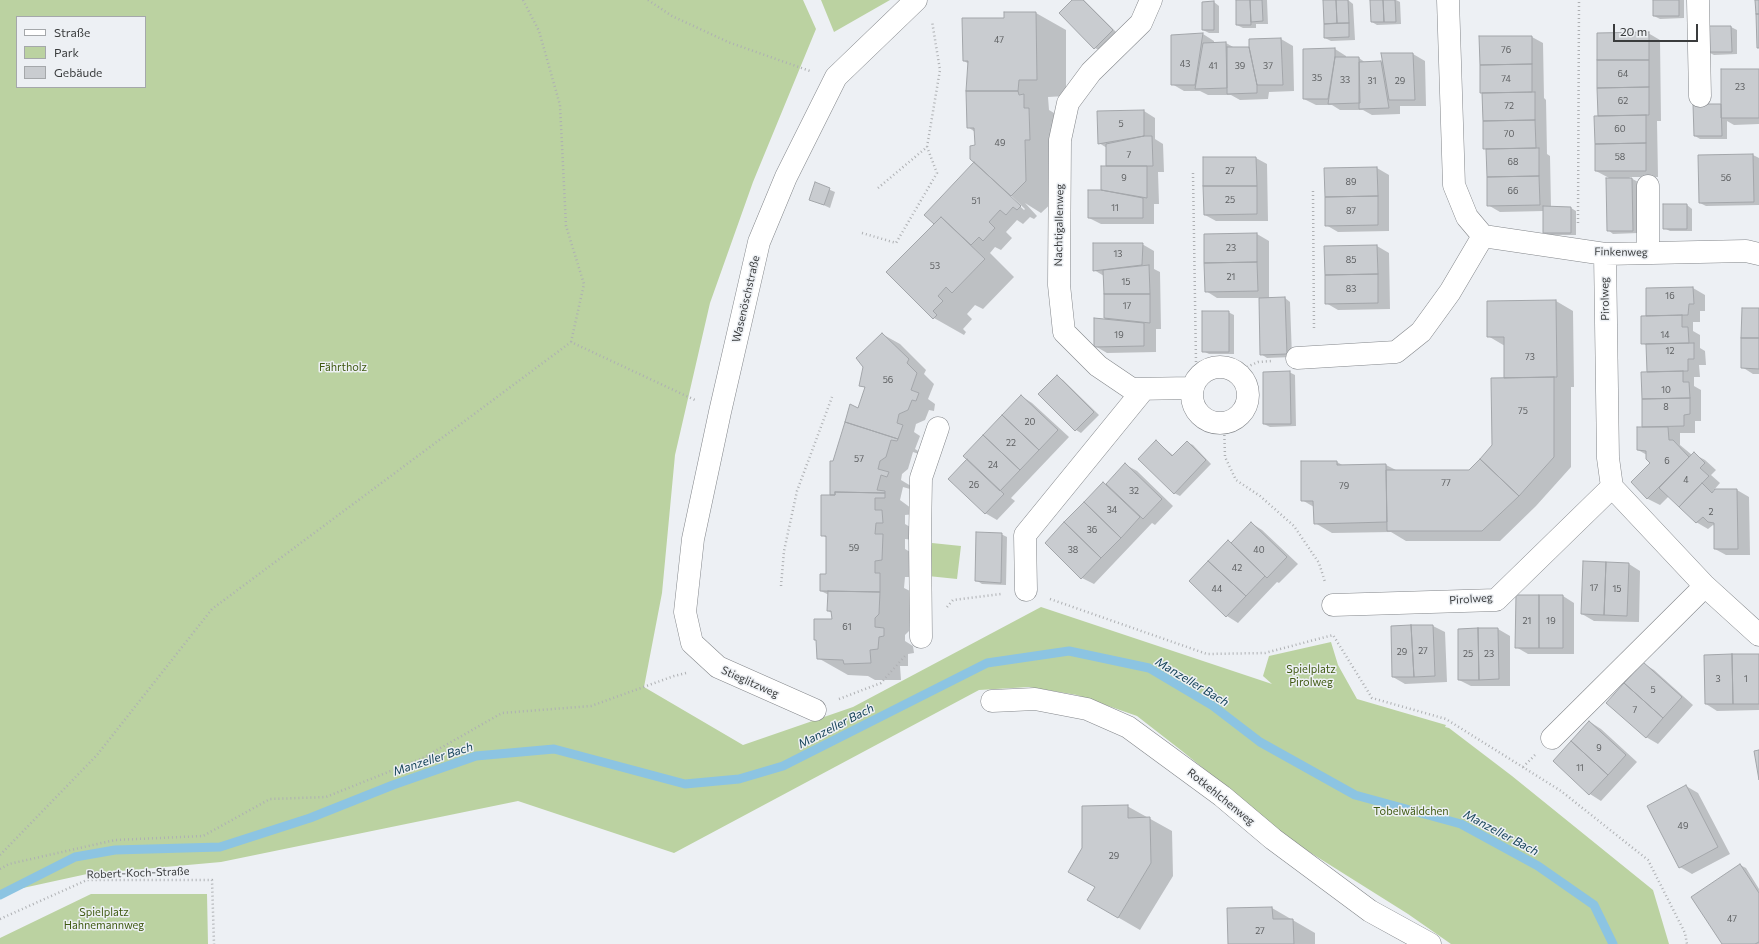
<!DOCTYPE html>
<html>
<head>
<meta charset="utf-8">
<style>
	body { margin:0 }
	#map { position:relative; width:1759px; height:944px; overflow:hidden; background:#edf0f4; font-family:Commissioner,sans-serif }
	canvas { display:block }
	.legend { position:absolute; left:16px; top:16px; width:130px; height:72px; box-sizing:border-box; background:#edf0f4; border:1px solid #a5a8ab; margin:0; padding:5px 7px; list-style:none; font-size:12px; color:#3a3c3d }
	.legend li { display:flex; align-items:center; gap:8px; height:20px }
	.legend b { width:20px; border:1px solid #a5a8ab }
	.scale { position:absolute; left:1613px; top:24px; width:85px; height:18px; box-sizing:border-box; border:2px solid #3a3c3d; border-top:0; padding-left:5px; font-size:12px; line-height:14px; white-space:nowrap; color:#3a3c3d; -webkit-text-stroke:3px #edf0f4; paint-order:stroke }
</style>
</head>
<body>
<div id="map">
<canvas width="1759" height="944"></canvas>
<ul class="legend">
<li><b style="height:5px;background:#fff"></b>Straße</li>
<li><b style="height:11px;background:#bbd2a1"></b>Park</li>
<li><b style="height:11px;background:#c9ccd0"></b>Gebäude</li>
</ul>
<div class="scale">20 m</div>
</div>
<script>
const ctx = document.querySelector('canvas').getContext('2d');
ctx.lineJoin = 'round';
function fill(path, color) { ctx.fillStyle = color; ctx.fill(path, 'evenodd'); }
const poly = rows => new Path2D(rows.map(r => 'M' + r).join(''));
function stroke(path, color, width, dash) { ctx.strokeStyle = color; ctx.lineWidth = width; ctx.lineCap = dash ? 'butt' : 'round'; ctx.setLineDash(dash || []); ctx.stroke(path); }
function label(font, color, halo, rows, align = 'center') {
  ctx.font = font + ' Commissioner,sans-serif'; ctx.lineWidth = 3; ctx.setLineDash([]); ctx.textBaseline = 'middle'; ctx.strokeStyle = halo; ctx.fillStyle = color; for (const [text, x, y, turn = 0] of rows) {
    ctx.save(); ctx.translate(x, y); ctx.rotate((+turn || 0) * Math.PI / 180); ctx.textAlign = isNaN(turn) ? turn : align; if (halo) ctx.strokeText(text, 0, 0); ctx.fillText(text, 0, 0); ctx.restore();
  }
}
fill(poly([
	[0,0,803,0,816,29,753,182,710,303,675,455,662,593,644,687,743,745,853,707,1041,607,1272,684,1263,676,1269,656,1331,642,1338,665,1357,699,1446,725,1445,727,1449,728,1512,776,1653,890,1669,944,1451,944,1408,914,1295,843,1182,751,1137,716,1077,695,1029,687,979,690,674,853,518,801,221,862,87,874,0,893],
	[17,17,145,17,145,87,17,87],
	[821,0,890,0,834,32],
	[932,543,961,546,957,579,928,576],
	[91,894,207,894,208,944,0,944,0,938]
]), '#bbd2a1');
fill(poly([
	[1073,0,1084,0,1118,34,1101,51,1095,48,1060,13],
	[1237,0,1267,0,1268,24,1256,24,1256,28,1243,28,1237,25],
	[1348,0,1353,4,1355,40,1331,41,1325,38,1324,1],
	[1371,0,1396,0,1400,2,1401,24,1377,25,1372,22],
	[1654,0,1684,0,1684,18,1660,19,1654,16],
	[1214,2,1219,6,1219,33,1209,33,1203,30],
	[1036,13,1066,30,1066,96,1048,97,1049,110,1054,113,1056,199,1041,213,1025,203,1037,216,1034,219,1030,217,1023,224,1017,220,1006,232,1012,238,1001,250,995,247,990,253,1014,277,983,309,975,305,967,314,972,319,963,329,966,332,964,335,934,318,887,272,935,224,975,162,975,132,968,127,969,64,964,61,1005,19],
	[1003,188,1025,209,1024,210,1002,189],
	[1731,27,1737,30,1737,54,1714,55,1708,52],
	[1648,33,1660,40,1661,121,1657,121,1658,177,1629,177,1638,182,1638,233,1613,234,1608,230,1611,179,1596,171,1599,117],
	[1203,34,1214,41,1214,43,1226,43,1235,48,1250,48,1250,40,1281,39,1293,46,1294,91,1269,92,1268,99,1240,100,1231,95,1208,95,1200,91,1184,91,1172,84],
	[1480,37,1532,37,1543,43,1544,98,1546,100,1547,154,1550,156,1551,207,1571,208,1576,211,1576,235,1549,235,1544,232,1544,211,1500,212,1488,205,1487,150,1484,148],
	[1335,49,1346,56,1346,58,1359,58,1366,63,1382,62,1382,54,1413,54,1425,61,1426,106,1400,106,1400,114,1372,115,1363,110,1340,110,1332,105,1316,105,1304,99],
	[1759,70,1759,124,1734,125,1727,121,1727,139,1700,139,1695,136,1722,105],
	[1144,111,1155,118,1155,139,1163,144,1164,172,1158,172,1159,204,1154,204,1154,224,1101,224,1089,218,1102,191,1102,167,1107,167,1107,148,1099,143],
	[1753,155,1759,158,1759,205,1706,206,1700,203,1699,156],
	[1256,158,1267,164,1268,221,1216,221,1205,215],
	[1377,168,1389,175,1389,231,1338,232,1326,225,1325,169],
	[816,184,835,192,830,208,810,199],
	[1687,205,1692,209,1692,231,1670,231,1664,228],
	[1257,234,1269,241,1269,299,1285,298,1290,302,1292,357,1267,358,1261,354,1260,298,1217,298,1206,291,1205,235],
	[1142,244,1154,251,1154,269,1160,272,1161,329,1156,329,1156,352,1107,353,1095,346,1105,319,1105,294,1104,276,1094,270],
	[1377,246,1389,253,1390,309,1338,310,1326,303],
	[1693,288,1705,295,1705,311,1700,311,1700,322,1693,322,1693,331,1700,335,1700,348,1705,351,1706,365,1699,365,1700,377,1694,377,1694,386,1701,390,1701,421,1695,421,1695,433,1680,433,1680,445,1692,455,1694,454,1705,460,1716,470,1711,475,1720,483,1713,491,1737,490,1749,497,1750,555,1726,555,1715,549,1715,526,1713,525,1708,529,1696,522,1669,496,1660,505,1648,499,1632,482,1652,463,1647,455,1638,450,1643,428,1642,373,1648,373,1648,346,1642,343,1647,317,1647,289],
	[1556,301,1573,311,1574,387,1571,387,1571,467,1536,506,1500,541,1406,541,1391,532,1332,533,1315,523,1314,507,1302,500,1302,462,1337,462,1344,466,1386,465,1398,471,1470,471,1493,445,1505,379,1505,346,1488,336,1488,302],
	[1759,309,1759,374,1753,374,1742,367],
	[1228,312,1234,315,1234,354,1209,354,1203,351],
	[882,334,900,344,926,370,924,374,934,384,928,399,935,404,934,411,929,410,925,420,916,424,914,432,920,436,915,449,920,452,919,454,913,452,908,469,902,474,901,480,911,486,910,489,903,487,900,500,915,511,915,514,905,515,905,524,912,528,913,540,905,539,905,549,912,553,912,577,905,577,904,588,910,591,910,610,909,631,905,635,905,641,913,646,914,653,908,654,908,666,900,666,901,680,875,680,868,676,848,675,818,658,817,641,815,639,833,620,832,613,828,611,829,595,821,591,827,575,827,538,822,535,834,496,834,462,859,409,865,388,861,385],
	[1289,372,1295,375,1296,426,1270,427,1264,424],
	[1057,376,1063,380,1099,415,1081,433,1076,430],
	[1021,396,1032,403,1069,437,1011,498,1015,501,997,520,985,513,969,459],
	[1156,441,1174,456,1187,442,1193,445,1211,464,1180,496,1174,493],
	[1126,465,1137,471,1173,506,1155,525,1152,523,1094,584,1082,578,1104,483,1107,485],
	[1251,523,1262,530,1298,564,1279,583,1277,582,1238,623,1227,616,1228,541,1232,543],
	[1001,534,1007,537,1006,585,982,584,976,580],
	[1629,564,1640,571,1639,622,1594,621,1582,614],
	[1563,596,1574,603,1574,654,1528,654,1516,647],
	[1433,626,1445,632,1447,682,1405,684,1393,677,1392,627],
	[1498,629,1510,636,1510,686,1471,686,1459,680,1459,630],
	[1759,655,1759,710,1717,711,1706,704],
	[1643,663,1654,670,1693,705,1658,744,1646,737],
	[1590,722,1601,729,1637,762,1601,801,1590,794,1554,761],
	[1686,786,1698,793,1730,854,1692,874,1680,867],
	[1127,806,1172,831,1173,876,1140,930,1088,900,1096,888],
	[1740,865,1746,868,1759,889,1759,944,1723,944],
	[1272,908,1315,933,1315,944,1229,944,1228,909]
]), '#0003');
stroke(poly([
	[0,895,75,857,115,850,220,847,310,818,393,785,476,756,554,749,685,784,739,779,783,766,987,663,1069,651,1149,668,1213,706,1260,742,1355,795,1461,824,1538,866,1594,905,1613,944]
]), '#8cc4e2', 9);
const building = poly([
	[1072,0,1083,0,1113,30,1094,49,1059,13,1072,0],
	[1236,0,1250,0,1251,25,1236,25,1236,0],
	[1250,0,1262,0,1263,21,1251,22,1250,0],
	[1323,0,1336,0,1337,23,1324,24,1323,0],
	[1336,0,1348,0,1349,23,1337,23,1336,0],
	[1370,0,1383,0,1384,22,1371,22,1370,0],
	[1383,0,1395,0,1396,22,1384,22,1383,0],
	[1653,0,1679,0,1679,16,1653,16,1653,0],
	[1755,0,1759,0,1759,14,1756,14,1755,0],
	[1214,1,1214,30,1202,30,1202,2,1214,1],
	[1004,12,1036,12,1037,80,1019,80,1018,91,966,91,968,61,963,61,962,18,1004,18,1004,12],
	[1756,14,1759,14,1759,48,1757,48,1756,14],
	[1349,23,1349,37,1324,38,1324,24,1349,23],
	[1707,26,1731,26,1732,52,1707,52,1707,26],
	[1649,32,1649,60,1597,60,1597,33,1649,32],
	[1203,33,1195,85,1171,85,1171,35,1203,33],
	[1479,36,1532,36,1532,64,1480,65,1479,36],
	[1281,38,1283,85,1257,85,1249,47,1249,39,1281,38],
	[1226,42,1227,88,1195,89,1203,43,1226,42],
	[1227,47,1249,47,1257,85,1257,93,1227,94,1227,47],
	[1335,48,1335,57,1328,99,1303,99,1303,49,1335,48],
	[1381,53,1413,53,1415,100,1389,100,1381,53],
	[1335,57,1359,57,1360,103,1328,104,1335,57],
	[1597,60,1649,60,1649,87,1597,88,1597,60],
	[1381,61,1389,108,1359,109,1359,62,1381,61],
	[1532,64,1532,92,1480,93,1480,65,1532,64],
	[1721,69,1759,69,1759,118,1721,118,1721,69],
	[1649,87,1649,115,1598,116,1597,88,1649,87],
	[966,91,1018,91,1019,95,1024,94,1024,108,1029,108,1030,140,1025,140,1026,181,1011,196,970,159,970,146,975,145,974,128,967,128,966,91],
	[1535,92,1535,120,1483,121,1482,93,1535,92],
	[1693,104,1721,104,1722,136,1694,136,1693,104],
	[1144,110,1144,136,1098,144,1097,111,1144,110],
	[1646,115,1646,143,1595,144,1594,116,1646,115],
	[1535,120,1536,148,1483,149,1483,121,1535,120],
	[1144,136,1152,136,1153,166,1106,166,1106,144,1144,136],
	[1646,143,1646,171,1595,171,1595,144,1646,143],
	[1539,148,1539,176,1487,177,1486,149,1539,148],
	[1753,154,1754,202,1699,203,1698,155,1753,154],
	[1203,157,1256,157,1257,186,1203,186,1203,157],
	[974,162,1021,206,1017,210,1013,207,1006,215,1000,210,989,222,995,228,983,241,979,237,971,245,941,217,934,224,924,215,974,162],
	[1101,166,1147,166,1147,198,1101,190,1101,166],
	[1377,167,1378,196,1325,197,1324,168,1377,167],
	[1539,176,1540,205,1487,206,1487,177,1539,176],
	[1606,178,1632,178,1633,231,1607,231,1606,178],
	[815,182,830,188,824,205,809,200,815,182],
	[1203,186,1257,186,1257,214,1204,215,1203,186],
	[1088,190,1101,190,1143,198,1143,218,1088,218,1088,190],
	[1378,196,1378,225,1325,226,1325,197,1378,196],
	[1663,204,1687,204,1687,229,1663,229,1663,204],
	[1543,206,1571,207,1571,233,1543,233,1543,206],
	[941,217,985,259,952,293,946,287,938,296,943,301,933,311,937,315,933,319,886,272,941,217],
	[1257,233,1257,262,1204,263,1204,234,1257,233],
	[1093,243,1143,243,1142,265,1093,271,1093,243],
	[1377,245,1378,274,1325,275,1324,246,1377,245],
	[1257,262,1258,291,1205,292,1204,263,1257,262],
	[1149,265,1150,294,1104,294,1103,270,1149,265],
	[1378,274,1378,303,1325,304,1325,275,1378,274],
	[1693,287,1694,304,1689,304,1688,315,1646,316,1646,288,1693,287],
	[1104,294,1150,294,1150,323,1104,318,1104,294],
	[1285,297,1287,354,1260,355,1259,298,1285,297],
	[1556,300,1557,377,1504,378,1504,337,1487,337,1487,301,1556,300],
	[1742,308,1759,308,1759,338,1741,338,1742,308],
	[1202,311,1229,311,1229,352,1202,352,1202,311],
	[1682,315,1682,327,1688,327,1689,343,1641,344,1641,316,1682,315],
	[1094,318,1144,323,1144,346,1094,347,1094,318],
	[882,333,909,359,907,363,917,373,911,390,919,393,916,401,912,400,908,410,899,414,897,423,903,425,898,439,845,422,850,404,858,408,865,387,859,386,863,367,856,358,882,333],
	[1741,338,1759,338,1759,369,1741,368,1741,338],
	[1694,343,1694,359,1688,359,1688,371,1647,372,1646,344,1694,343],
	[1290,371,1291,424,1263,424,1263,372,1290,371],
	[1683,371,1683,382,1689,382,1690,398,1642,399,1641,372,1683,371],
	[1057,375,1094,412,1075,431,1038,394,1057,375],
	[1554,377,1554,457,1519,496,1480,459,1492,445,1491,378,1554,377],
	[1021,395,1058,430,1039,450,1002,415,1021,395],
	[1690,398,1690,414,1684,415,1684,426,1642,427,1642,399,1690,398],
	[1002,415,1039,450,1020,470,983,435,1002,415],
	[845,422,898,439,897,441,891,440,886,457,880,461,878,469,889,472,887,477,881,475,877,490,885,491,885,493,835,492,835,495,830,495,830,461,833,461,845,422],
	[1637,427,1668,427,1669,440,1673,440,1689,457,1647,499,1631,482,1650,463,1646,459,1646,451,1637,450,1637,427],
	[983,435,1020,470,1000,491,963,456,983,435],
	[1156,440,1172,456,1187,441,1206,460,1174,494,1138,459,1156,440],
	[1694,452,1705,463,1700,468,1709,476,1679,507,1659,488,1694,452],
	[967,459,1004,494,985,514,948,479,967,459],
	[1480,459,1519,496,1482,531,1387,531,1386,470,1469,470,1480,459],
	[1301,461,1337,461,1337,465,1386,464,1387,522,1314,524,1313,501,1301,501,1301,461],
	[1125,463,1162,499,1143,519,1106,484,1125,463],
	[1103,482,1140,517,1121,538,1084,502,1103,482],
	[1702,483,1712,493,1715,489,1737,489,1738,549,1714,549,1714,523,1708,522,1703,517,1696,523,1679,507,1702,483],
	[835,492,885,493,885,498,875,498,875,510,882,510,883,523,876,523,875,534,883,534,882,560,875,561,875,573,880,573,880,592,820,591,820,574,826,574,826,536,821,536,821,495,835,495,835,492],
	[1084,502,1121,538,1101,558,1064,522,1084,502],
	[1064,522,1101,558,1081,579,1045,543,1064,522],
	[1251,522,1287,557,1267,578,1231,543,1251,522],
	[976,532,1002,533,1001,583,975,581,976,532],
	[1228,540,1265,576,1246,596,1208,561,1228,540],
	[1208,561,1246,596,1226,617,1189,581,1208,561],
	[1583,561,1606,562,1604,615,1581,614,1583,561],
	[1606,562,1629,563,1627,616,1604,615,1606,562],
	[828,591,880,592,879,614,875,618,875,627,884,628,884,636,879,637,878,649,870,650,871,663,844,664,843,660,817,659,816,640,814,640,814,619,832,619,831,611,827,611,828,591],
	[1516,595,1539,595,1539,648,1515,648,1516,595],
	[1539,595,1563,595,1563,648,1539,648,1539,595],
	[1411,625,1414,677,1392,677,1391,626,1411,625],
	[1411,625,1433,625,1435,676,1414,677,1411,625],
	[1478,628,1498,628,1499,679,1479,680,1478,628],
	[1478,628,1479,680,1458,680,1458,629,1478,628],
	[1732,654,1759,654,1759,704,1733,704,1732,654],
	[1732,654,1733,704,1705,704,1704,655,1732,654],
	[1643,662,1682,697,1663,718,1624,683,1643,662],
	[1624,683,1663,718,1646,738,1606,703,1624,683],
	[1589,721,1626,755,1608,775,1571,741,1589,721],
	[1571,741,1608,775,1589,795,1553,761,1571,741],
	[1759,750,1759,780,1754,751,1759,750],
	[1686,785,1718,847,1679,868,1647,806,1686,785],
	[1128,805,1128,818,1150,817,1151,863,1118,918,1087,900,1095,887,1068,872,1082,848,1082,806,1128,805],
	[1740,864,1759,893,1759,942,1755,944,1722,944,1691,897,1740,864],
	[1272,907,1273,919,1293,919,1294,944,1228,944,1227,908,1272,907]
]);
fill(building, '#c9ccd0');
stroke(building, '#a3a6aa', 1);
const minor = poly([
	[1151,0,1141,23,1091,72,1068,103,1060,140,1059,285,1064,332,1098,366,1132,389,1192,388],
	[1448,0,1454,185,1467,217,1483,236,1605,254,1746,251,1759,254],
	[1698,0,1700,96],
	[1648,186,1648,253],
	[1605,254,1608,458,1612,487,1705,586,1759,635],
	[1297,358,1396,352,1421,332,1450,292,1483,236],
	'1192 395a28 28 0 1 1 56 0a28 28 0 1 1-56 0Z',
	[1026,590,1025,535,1144,389],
	[1333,605,1496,600,1612,487],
	[921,637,920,537,921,478,938,428],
	[992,701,1035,699,1087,709,1128,727,1222,796,1273,839,1370,911,1430,944],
	[815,710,718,667,692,643,685,612,693,539,720,412,759,242,786,177,836,77,916,0],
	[1552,738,1705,586]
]);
stroke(minor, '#83868a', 23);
stroke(poly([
	[523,0,539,31,560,105,566,226,584,284,571,342],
	[648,0,672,16,728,42,810,71],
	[1193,173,1196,363],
	[878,188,927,147,940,70,932,21],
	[1313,191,1314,331],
	[1578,223,1579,0],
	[862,233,896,243,937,173,927,147],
	[1236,372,1258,362,1272,361],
	[1224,423,1225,457,1236,480,1260,496,1294,526,1319,563,1325,582],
	[781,586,784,551,797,491,832,397],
	[1050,599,1207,654,1265,653,1333,635,1372,698,1446,719,1561,791,1648,860,1685,933,1687,944],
	[947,607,953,600,1001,594],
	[839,699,881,683,905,656],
	[1523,767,1535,755],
	[0,855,97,755,212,609,571,342,697,401],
	[0,869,9,864,115,840,203,836,270,799,326,797,423,758,502,713,591,706,674,676,686,673],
	[0,919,87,880,212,880,214,944]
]), '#aeb0b3', 2.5, [1, 3]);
stroke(minor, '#fff', 22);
label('9px', '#5e6062', null, [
	["47",999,40],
	["76",1506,50],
	["43",1185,64],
	["41",1213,66],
	["39",1240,66],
	["37",1268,66],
	["64",1623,74],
	["35",1317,78],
	["74",1506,79],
	["33",1345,80],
	["31",1372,81],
	["29",1400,81],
	["23",1740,87],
	["62",1623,101],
	["72",1509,106],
	["5",1121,124],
	["60",1620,129],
	["70",1509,134],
	["49",1000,143],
	["7",1129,155],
	["58",1620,157],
	["68",1513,162],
	["27",1230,171],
	["9",1124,178],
	["56",1726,178],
	["89",1351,182],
	["66",1513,191],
	["25",1230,200],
	["51",976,201],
	["11",1115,208],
	["87",1351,211],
	["23",1231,248],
	["13",1118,254],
	["85",1351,260],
	["53",935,266],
	["21",1231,277],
	["15",1126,282],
	["83",1351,289],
	["16",1670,296],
	["17",1127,306],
	["19",1119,335],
	["14",1665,335],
	["12",1670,351],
	["73",1530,357],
	["56",888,380],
	["10",1666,390],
	["8",1666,407],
	["75",1523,411],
	["20",1030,422],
	["22",1011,443],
	["57",859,459],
	["6",1667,461],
	["24",993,465],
	["4",1686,480],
	["77",1446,483],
	["26",974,485],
	["79",1344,486],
	["32",1134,491],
	["34",1112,510],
	["2",1711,512],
	["36",1092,530],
	["59",854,548],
	["38",1073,550],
	["40",1259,550],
	["42",1237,568],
	["17",1594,588],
	["44",1217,589],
	["15",1617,589],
	["21",1527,621],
	["19",1551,621],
	["61",847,627],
	["27",1423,651],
	["29",1402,652],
	["25",1468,654],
	["23",1489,654],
	["3",1718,679],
	["1",1746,679],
	["5",1653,690],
	["7",1635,710],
	["9",1599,748],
	["11",1580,768],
	["49",1683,826],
	["29",1114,856],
	["47",1732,919],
	["27",1260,931]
]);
label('11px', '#3a3c3d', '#edf0f4', [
	["Nachtigallenweg",1059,225,-89],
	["Finkenweg",1621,252,1],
	["Wasenöschstraße",746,299,-77],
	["Pirolweg",1605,299,-91],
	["Pirolweg",1471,599,-4],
	["Stieglitzweg",750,682,24],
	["Rotkehlchenweg",1221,797,39],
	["Robert-Koch-Straße",138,873,-2]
]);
label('11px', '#405a12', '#edf0f4', [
	["Fährtholz",343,367],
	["Spielplatz",1311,669],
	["Pirolweg",1311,682],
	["Tobelwäldchen",1411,811],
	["Spielplatz",104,912],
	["Hahnemannweg",104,925]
]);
label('italic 12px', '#17445a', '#edf0f4', [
	["Manzeller Bach",1192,682,31],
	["Manzeller Bach",836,726,-27],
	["Manzeller Bach",433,759,-18],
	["Manzeller Bach",1501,833,28]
]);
</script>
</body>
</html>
